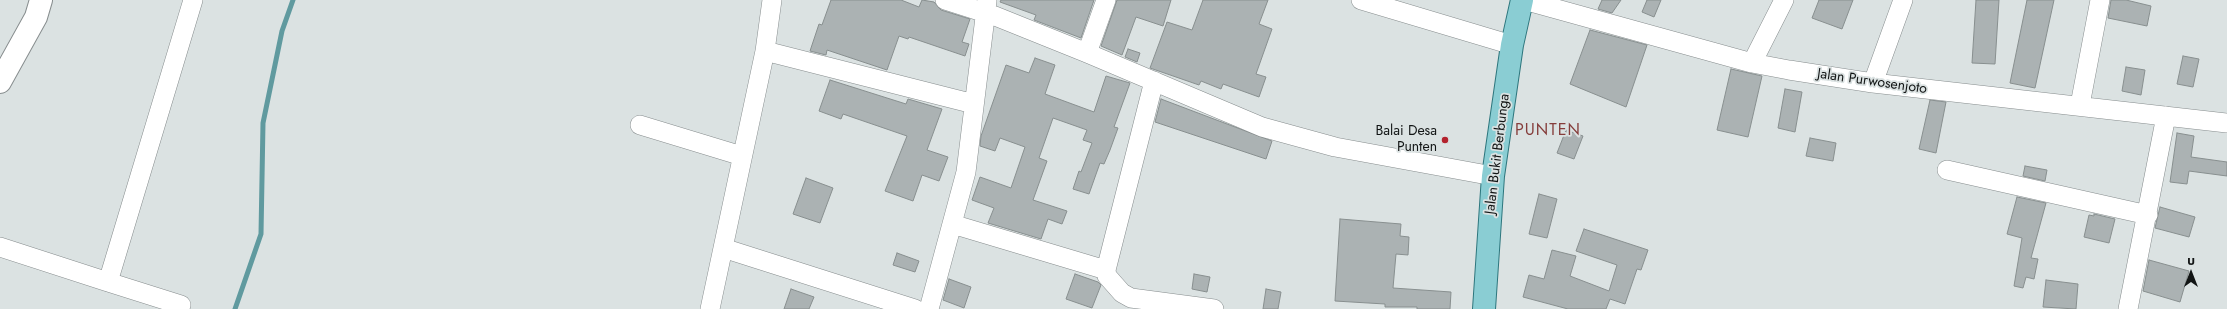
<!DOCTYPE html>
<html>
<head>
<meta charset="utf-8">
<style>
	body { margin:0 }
	#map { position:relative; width:2227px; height:309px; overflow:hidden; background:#dbe2e2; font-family:Jost,sans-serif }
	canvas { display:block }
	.north { position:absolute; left:2171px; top:253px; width:40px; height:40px; -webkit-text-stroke:3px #dbe2e2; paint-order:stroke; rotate:0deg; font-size:11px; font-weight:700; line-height:16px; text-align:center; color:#121515 }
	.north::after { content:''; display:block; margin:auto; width:14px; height:18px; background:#121515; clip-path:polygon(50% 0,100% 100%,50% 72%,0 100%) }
</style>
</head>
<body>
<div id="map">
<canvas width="2227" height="309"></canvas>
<div class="north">U</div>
</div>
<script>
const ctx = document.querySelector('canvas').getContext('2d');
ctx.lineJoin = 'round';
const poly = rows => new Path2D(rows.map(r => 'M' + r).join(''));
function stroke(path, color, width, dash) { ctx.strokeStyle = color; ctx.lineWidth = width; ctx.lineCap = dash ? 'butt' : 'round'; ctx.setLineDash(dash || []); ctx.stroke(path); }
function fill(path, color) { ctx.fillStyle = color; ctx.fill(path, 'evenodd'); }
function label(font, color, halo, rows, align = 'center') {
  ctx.font = font + ' Jost,sans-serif'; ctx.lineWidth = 3.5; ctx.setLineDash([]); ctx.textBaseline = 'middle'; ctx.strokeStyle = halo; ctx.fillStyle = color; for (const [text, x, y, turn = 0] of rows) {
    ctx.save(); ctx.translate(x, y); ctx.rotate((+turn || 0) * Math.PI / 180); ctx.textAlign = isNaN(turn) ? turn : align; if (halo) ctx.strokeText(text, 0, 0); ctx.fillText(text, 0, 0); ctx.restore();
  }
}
stroke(poly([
	[235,309,261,234,263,123,282,31,293,0]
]), '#609a9f', 5);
const building = poly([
	[831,0,901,0,919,7,922,0,934,2,941,10,970,19,962,42,969,44,965,56,909,37,908,39,899,36,887,70,827,50,826,55,810,51,819,24,822,25,831,0],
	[1001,0,1094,0,1081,38,1034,20,1036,15,1000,2,1001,0],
	[1117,0,1171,0,1163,26,1136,17,1122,55,1101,46,1117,0],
	[1203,0,1268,0,1259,24,1272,29,1256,74,1266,77,1259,97,1223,84,1221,89,1201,81,1199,85,1150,68,1167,22,1192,30,1203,0],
	[1602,0,1621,0,1612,13,1598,9,1602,0],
	[1647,0,1661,0,1654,17,1642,12,1647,0],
	[1819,0,1853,0,1842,29,1812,18,1819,0],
	[1976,0,1999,0,1995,64,1972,63,1976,0],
	[2027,0,2054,0,2035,88,2010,83,2027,0],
	[2111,0,2126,0,2151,6,2147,26,2108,18,2111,0],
	[1590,30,1647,45,1626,107,1570,84,1590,30],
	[1128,49,1140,53,1137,62,1125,57,1128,49],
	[2183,56,2199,59,2193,87,2177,84,2183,56],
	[1035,58,1055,65,1045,94,1094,112,1106,76,1130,83,1114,127,1118,128,1110,150,1104,164,1100,163,1089,194,1073,189,1079,171,1081,172,1092,143,1083,140,1087,130,1053,118,1039,158,1047,161,1033,200,1067,211,1062,224,1048,219,1041,239,988,223,994,208,972,200,980,177,1011,188,1025,147,1000,138,995,151,980,146,981,136,1006,65,1029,73,1035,58],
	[2126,67,2145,70,2141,95,2122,91,2126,67],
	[1731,69,1762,76,1748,137,1717,130,1731,69],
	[830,80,906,104,908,99,942,109,927,150,948,157,939,181,922,175,913,201,885,191,907,136,843,114,841,119,819,111,830,80],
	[1785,89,1802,92,1795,132,1778,128,1785,89],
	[1161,99,1272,141,1266,159,1155,122,1161,99],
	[1930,100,1946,102,1936,153,1919,149,1930,100],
	[1566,130,1583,136,1574,159,1557,153,1566,130],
	[2177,133,2194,136,2191,157,2227,162,2227,176,2189,171,2187,184,2170,182,2177,133],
	[1810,138,1836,143,1833,161,1806,156,1810,138],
	[2025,166,2047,170,2045,181,2023,176,2025,166],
	[806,178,833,188,820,223,793,214,806,178],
	[1539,194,1557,199,1547,238,1529,234,1539,194],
	[2017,197,2046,203,2031,258,2038,259,2034,279,2026,277,2023,288,2014,286,2022,238,2007,234,2017,197],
	[2160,207,2195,217,2189,237,2155,228,2160,207],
	[2094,214,2115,219,2109,243,2084,237,2089,215,2094,216,2094,214],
	[1340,219,1401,224,1400,236,1409,237,1408,255,1396,254,1393,288,1451,292,1450,309,1417,309,1417,307,1385,307,1385,304,1335,301,1340,219],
	[1584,229,1648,250,1641,270,1637,269,1625,304,1610,299,1606,309,1568,309,1523,297,1529,275,1544,279,1552,250,1576,256,1570,276,1609,291,1617,265,1576,251,1584,229],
	[897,253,919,261,915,272,893,265,897,253],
	[2149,260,2189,271,2180,302,2143,291,2149,260],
	[1075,274,1098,282,1101,285,1092,308,1066,299,1075,274],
	[1194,274,1210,277,1207,292,1192,289,1194,274],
	[949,279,971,287,964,308,943,300,949,279],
	[2046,280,2078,284,2076,309,2043,307,2046,280],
	[791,289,814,297,809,309,784,309,791,289],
	[1266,289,1281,292,1278,309,1263,309,1266,289]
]);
fill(building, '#abb2b3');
stroke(building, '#888f8f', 1);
const street = poly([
	[945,0,995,16,1087,53,1262,127,1335,147,1493,176],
	[1361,0,1512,45],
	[1524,0,1752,63,1789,70,1873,83,2227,123],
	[765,51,974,104],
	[1087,53,1106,0],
	[1752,63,1784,0],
	[1154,81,1106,270,1107,276,1122,293,1131,298,1214,309],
	[1873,83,1903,0],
	[2080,105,2100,0],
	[640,125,742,156],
	[1947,170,2148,215],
	[952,224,1106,270],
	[0,247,108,282,193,0],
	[723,248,765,51,772,0],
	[108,282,181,305],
	[710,309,723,248,915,309],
	[929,309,966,172,987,1],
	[2128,309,2166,116]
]);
const secondary = poly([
	[0,82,36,17,41,0]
]);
const primary = poly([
	[1484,309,1493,176,1512,45,1522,0]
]);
stroke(street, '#878d8e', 20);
stroke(secondary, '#878d8e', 24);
stroke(primary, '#2d767d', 24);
stroke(street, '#fff', 19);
stroke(secondary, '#fff', 22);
stroke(primary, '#8acdd3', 22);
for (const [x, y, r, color] of [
	[1445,140,4,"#b3222d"]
]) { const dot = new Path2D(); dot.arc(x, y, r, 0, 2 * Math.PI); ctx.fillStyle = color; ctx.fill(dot); stroke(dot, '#dbe2e2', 1.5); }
label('14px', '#121515', '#dbe2e2', [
	["Jalan Purwosenjoto",1872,82,8],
	["Jalan Bukit Berbunga",1498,154,-83]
]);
label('14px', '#121515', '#dbe2e2', [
	["Balai Desa",1437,132],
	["Punten",1437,148]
], 'right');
ctx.letterSpacing = '1px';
label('16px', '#853d3b', '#dbe2e2', [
	["PUNTEN",1548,131]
]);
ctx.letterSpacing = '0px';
</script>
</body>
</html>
